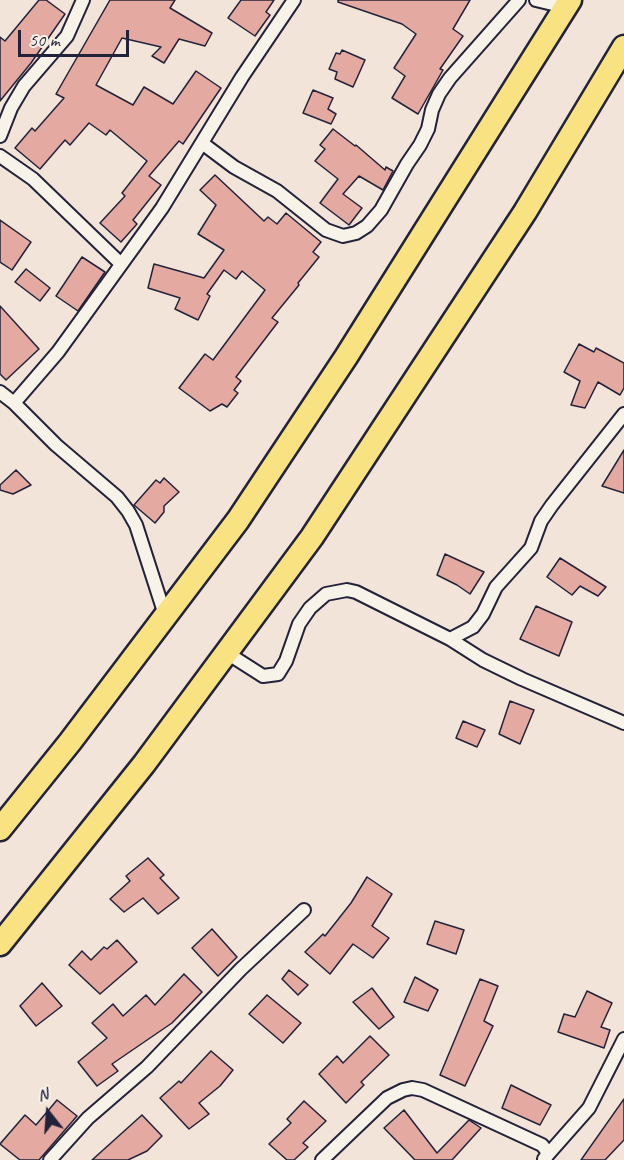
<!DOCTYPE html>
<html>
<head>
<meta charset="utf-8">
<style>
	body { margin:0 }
	#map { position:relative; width:624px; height:1160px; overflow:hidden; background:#f3e4da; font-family:Caveat,sans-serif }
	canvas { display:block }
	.north { position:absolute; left:18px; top:1082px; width:60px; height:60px; -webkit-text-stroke:4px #f7f3e8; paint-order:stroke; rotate:343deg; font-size:16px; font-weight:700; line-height:24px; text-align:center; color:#22223b }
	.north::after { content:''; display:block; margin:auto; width:21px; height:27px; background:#22223b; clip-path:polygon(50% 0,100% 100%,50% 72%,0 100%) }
	.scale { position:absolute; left:18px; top:30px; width:111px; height:27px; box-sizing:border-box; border:3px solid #22223b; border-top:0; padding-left:8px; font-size:18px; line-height:21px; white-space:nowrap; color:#22223b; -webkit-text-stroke:4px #f7f3e8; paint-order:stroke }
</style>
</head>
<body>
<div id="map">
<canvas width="624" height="1160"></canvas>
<div class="north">N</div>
<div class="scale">50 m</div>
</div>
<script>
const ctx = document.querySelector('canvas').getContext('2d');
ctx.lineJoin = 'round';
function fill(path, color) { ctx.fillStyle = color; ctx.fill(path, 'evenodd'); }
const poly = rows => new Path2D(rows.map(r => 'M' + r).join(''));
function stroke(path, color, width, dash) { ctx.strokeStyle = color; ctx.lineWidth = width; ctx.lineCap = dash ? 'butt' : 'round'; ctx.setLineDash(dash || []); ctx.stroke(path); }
const building = poly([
	[39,0,46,0,65,14,31,63,0,101,0,37,5,41,39,0],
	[110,0,175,0,170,8,212,33,205,46,179,39,164,63,152,56,161,47,122,38,96,85,133,105,144,87,173,104,196,71,221,88,183,144,179,141,149,176,161,185,133,220,137,224,121,242,100,223,125,196,122,193,147,161,110,130,106,135,89,123,70,145,65,140,40,169,15,148,32,128,35,131,64,98,56,94,110,0],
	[241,0,274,0,266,12,270,15,255,36,228,18,241,0],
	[338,0,470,0,453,29,463,36,440,69,443,70,418,114,392,98,405,76,394,68,416,34,402,24,338,2,338,0],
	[342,50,365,60,353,87,335,79,337,72,329,69,336,53,340,54,342,50],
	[313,90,333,98,328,109,336,114,331,124,303,113,313,90],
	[333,129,355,146,356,145,385,170,386,167,393,171,383,190,359,176,343,194,362,208,349,225,320,203,338,179,315,161,325,149,320,145,333,129],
	[215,175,264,221,268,217,277,224,286,213,321,242,313,252,319,257,298,283,299,285,272,318,278,322,236,377,241,381,234,390,238,393,227,407,222,404,210,411,179,388,205,354,213,360,265,290,242,271,236,279,224,270,207,294,210,296,198,320,175,309,180,298,148,288,154,264,204,278,224,250,198,234,216,205,200,190,215,175],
	[0,220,31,242,12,270,0,262,0,220],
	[82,257,105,272,78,311,56,296,82,257],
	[26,269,50,288,40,301,15,282,26,269],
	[0,306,39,349,6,380,0,374,0,306],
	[579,344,594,352,596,348,624,363,624,388,620,395,598,382,585,408,571,405,580,381,564,372,579,344],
	[624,450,624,493,602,486,624,450],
	[16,470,31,485,13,494,0,490,0,485,16,470],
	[164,478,179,492,164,506,164,512,155,523,134,505,156,480,160,483,164,478],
	[445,554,484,572,470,594,457,585,437,575,445,554],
	[560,558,606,587,598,596,580,586,572,595,547,577,560,558],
	[536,606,572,622,559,656,520,639,536,606],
	[510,701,534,710,520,744,499,734,510,701],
	[463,721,485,730,477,747,456,738,463,721],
	[148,858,164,875,160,878,179,898,158,914,143,898,124,912,110,899,130,881,126,876,148,858],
	[367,877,392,894,372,926,389,938,373,958,353,944,330,974,305,952,323,934,325,936,351,903,367,877],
	[435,921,464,930,456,954,427,944,435,921],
	[212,929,237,957,218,976,192,948,212,929],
	[117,940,137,962,100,994,69,965,82,951,91,960,104,947,107,949,117,940],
	[289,970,308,985,298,995,282,979,289,970],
	[184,974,202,992,172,1023,112,1064,118,1071,97,1086,78,1062,107,1038,92,1023,113,1004,123,1016,146,995,155,1005,184,974],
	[415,977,438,990,428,1011,404,1002,415,977],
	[480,979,498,986,484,1021,493,1026,465,1086,440,1075,480,979],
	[42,983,62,1006,36,1026,20,1006,42,983],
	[372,988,394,1017,379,1029,353,1002,372,988],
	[587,991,612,1003,601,1027,610,1030,604,1048,558,1032,564,1014,575,1017,587,991],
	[267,995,301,1023,283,1043,249,1014,267,995],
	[370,1036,389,1055,361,1082,364,1085,346,1103,319,1074,337,1056,343,1063,370,1036],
	[211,1051,233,1070,220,1086,199,1103,209,1114,189,1129,160,1098,179,1081,181,1083,211,1051],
	[511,1085,551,1105,540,1125,502,1108,511,1085],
	[624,1099,624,1140,605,1160,581,1160,624,1099],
	[57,1100,77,1116,39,1160,20,1160,0,1144,25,1115,36,1125,57,1100],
	[304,1101,326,1121,303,1143,308,1147,294,1160,287,1160,269,1144,291,1123,287,1119,304,1101],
	[404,1110,437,1153,469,1120,481,1128,452,1160,415,1160,384,1128,404,1110],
	[142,1115,162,1136,147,1151,128,1160,92,1160,142,1115]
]);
fill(building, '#e4aaa2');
stroke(building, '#22223b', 1.5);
const street = poly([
	[536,0,565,7],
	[0,136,11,108,24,86,67,36,83,0],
	[202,143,234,167,277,191,326,230,343,236,356,233,367,226,381,210,407,164,420,145,428,129,432,110,439,94,450,78,519,0],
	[0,156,33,179,121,264],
	[0,392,14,403,56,445,117,497,128,511,136,525,165,615],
	[14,403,58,352,162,208,242,77,294,0],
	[450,639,473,627,483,614,496,587,531,548,541,521,552,505,624,414],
	[227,653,263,676,278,674,286,661,299,624,310,608,326,594,347,590,356,592,450,639,483,660,522,679,624,723],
	[544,1159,589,1108,624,1039],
	[50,1160,88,1118,147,1067,241,969,304,910],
	[322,1160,387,1098,403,1090,412,1088,423,1090,542,1145,546,1150,547,1156]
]);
const highway = poly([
	[0,829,70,742,238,520,346,357,570,0],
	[0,944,144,764,312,537,525,212,624,47]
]);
stroke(street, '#22223b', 16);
stroke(highway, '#22223b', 27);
stroke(street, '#f7f3e8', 12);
stroke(highway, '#f8e281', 22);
</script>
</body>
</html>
